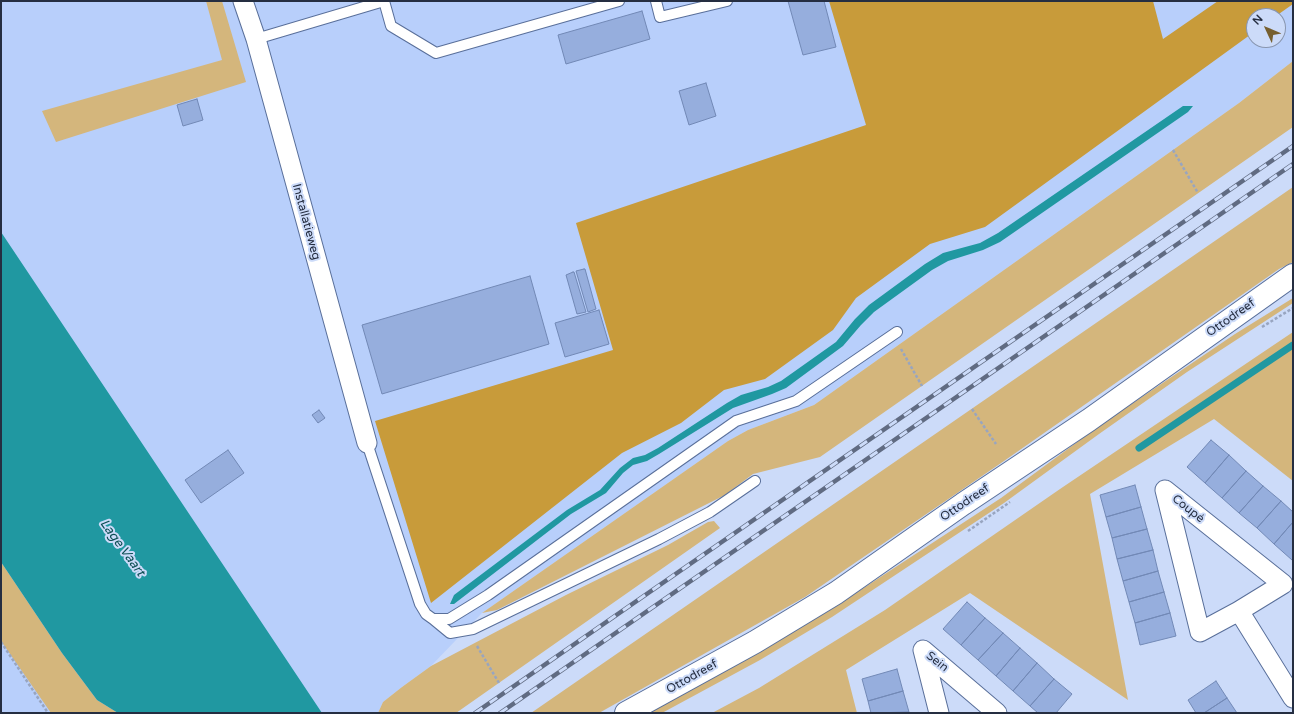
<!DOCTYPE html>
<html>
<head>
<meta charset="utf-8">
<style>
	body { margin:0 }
	#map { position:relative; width:1294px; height:714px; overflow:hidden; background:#ccdbf9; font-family:"Varela Round",sans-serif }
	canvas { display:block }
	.frame { position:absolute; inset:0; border:2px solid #252e41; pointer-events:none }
	.north { position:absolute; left:1246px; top:8px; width:40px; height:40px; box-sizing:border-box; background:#ccdbf9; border:1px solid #8996af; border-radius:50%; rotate:314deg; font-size:11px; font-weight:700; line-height:16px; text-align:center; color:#252e41 }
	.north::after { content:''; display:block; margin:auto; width:14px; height:18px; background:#765f2f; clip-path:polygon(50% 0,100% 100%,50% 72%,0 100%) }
</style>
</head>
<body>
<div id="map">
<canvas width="1294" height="714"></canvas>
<div class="frame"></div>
<div class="north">N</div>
</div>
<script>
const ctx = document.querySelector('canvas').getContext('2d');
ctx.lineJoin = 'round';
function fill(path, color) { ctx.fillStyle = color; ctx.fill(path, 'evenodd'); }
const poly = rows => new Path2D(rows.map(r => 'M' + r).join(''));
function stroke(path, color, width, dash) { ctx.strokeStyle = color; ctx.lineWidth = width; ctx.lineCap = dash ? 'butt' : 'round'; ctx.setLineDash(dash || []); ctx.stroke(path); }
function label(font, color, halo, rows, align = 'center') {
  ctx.font = font + ' "Varela Round",sans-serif'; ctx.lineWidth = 4; ctx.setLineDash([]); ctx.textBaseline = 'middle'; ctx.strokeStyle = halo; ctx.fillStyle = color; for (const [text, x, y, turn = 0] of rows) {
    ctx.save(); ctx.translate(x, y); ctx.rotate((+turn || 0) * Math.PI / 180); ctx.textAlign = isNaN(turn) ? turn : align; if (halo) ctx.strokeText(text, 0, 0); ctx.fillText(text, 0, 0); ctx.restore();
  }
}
fill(poly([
	[1,1,1293,1,1293,61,1239,103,814,405,748,430,728,441,482,613,431,666,402,687,383,702,378,713,1,713],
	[1254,16,1278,16,1278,40,1254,40]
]), '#b8cffb');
fill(poly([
	[206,1,222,1,246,82,56,142,42,111,222,60],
	[1293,61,1293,127,820,457,753,474,725,495,497,610,482,613,728,441,748,430,814,405,1239,103],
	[1293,187,1293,262,1279,269,1004,461,805,597,599,713,531,713],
	[1293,298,1293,303,1187,372,1099,434,1004,503,832,617,760,660,662,713,641,713,783,637,830,610,1001,498,1099,426,1235,334],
	[1293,332,1293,481,1214,419,1090,494,1128,700,970,593,846,670,857,713,712,713,759,688,885,610,1060,489],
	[714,521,720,528,456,713,378,713,383,702,402,687,431,666,566,595,668,545,708,522],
	[1,562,62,653,97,700,118,713,51,713,1,641]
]), '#d4b67c');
fill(poly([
	[829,1,1153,1,1163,39,1218,1,1293,1,1293,4,1276,16,1254,16,1254,32,985,227,930,244,856,298,833,330,765,379,724,390,681,423,622,453,431,603,375,421,613,350,576,223,866,125]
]), '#c89b3a');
fill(poly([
	[1183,106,1193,106,1188,112,1000,242,983,250,948,261,932,270,874,312,861,325,843,346,786,388,772,394,733,408,659,454,647,461,633,465,623,473,606,493,571,514,454,604,450,604,454,595,567,510,600,490,620,468,633,458,645,455,658,448,727,403,741,395,768,387,781,381,836,342,855,319,869,305,925,264,943,253,980,243,998,233],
	[1,232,322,713,118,713,97,700,62,653,1,562]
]), '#2098a1');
stroke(poly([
	[1139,448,1293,345]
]), '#2098a1', 7);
const building = poly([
	[788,1,824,1,836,47,803,55,788,1],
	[642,11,650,39,566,64,558,35,642,11],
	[706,83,716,116,689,125,679,91,706,83],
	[197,99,203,120,183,126,177,105,197,99],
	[584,269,585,269,596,309,588,312,576,271,584,269],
	[573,272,574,272,586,312,577,314,566,275,573,272],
	[530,276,549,344,382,394,362,325,530,276],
	[599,310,609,344,565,357,555,323,599,310],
	[319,410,325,418,318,423,312,415,319,410],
	[1211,440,1229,455,1205,483,1187,467,1211,440],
	[228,450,244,473,201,503,185,480,228,450],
	[1229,455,1246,471,1222,498,1205,483,1229,455],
	[1246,471,1263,486,1239,513,1222,498,1246,471],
	[1135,485,1141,507,1106,517,1100,495,1135,485],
	[1263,486,1281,501,1257,528,1239,513,1263,486],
	[1281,501,1293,512,1293,522,1274,544,1257,528,1281,501],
	[1141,507,1147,529,1112,538,1106,517,1141,507],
	[1293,522,1293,558,1292,560,1274,544,1293,522],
	[1147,529,1153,550,1117,559,1112,538,1147,529],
	[1153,550,1158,571,1123,581,1117,559,1153,550],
	[1158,571,1164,592,1129,602,1123,581,1158,571],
	[1164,592,1170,613,1135,623,1129,602,1164,592],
	[967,602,985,618,961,645,943,629,967,602],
	[1170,613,1176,636,1140,645,1135,623,1170,613],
	[985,618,1003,633,978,660,961,645,985,618],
	[1003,633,1020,648,996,676,978,660,1003,633],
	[1020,648,1037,663,1013,691,996,676,1020,648],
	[1037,663,1054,679,1030,706,1013,691,1037,663],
	[897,669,903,691,868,701,862,679,897,669],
	[1054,679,1072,694,1056,713,1038,713,1030,706,1054,679],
	[1216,681,1227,698,1204,713,1196,713,1188,700,1216,681],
	[903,691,909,712,871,713,868,701,903,691],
	[1227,698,1237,713,1204,713,1227,698]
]);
fill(building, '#96aedd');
stroke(building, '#7289b6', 1);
const lane = poly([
	[384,1,391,26,436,53,619,1],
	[656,1,660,17,727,1],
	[256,39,384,1],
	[367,443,420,604,426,614,433,619,449,619,488,595,736,421,796,401,897,332],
	[433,619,450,633,473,629,659,539,710,512,755,481]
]);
const street = poly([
	[243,1,256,39,367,443],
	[1165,490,1283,584,1239,611,1200,632,1165,490],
	[1239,611,1293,698],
	[939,713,923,650,997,713]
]);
const secondary = poly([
	[626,713,755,642,836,593,963,504,1089,420,1293,275]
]);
stroke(lane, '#596f9a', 12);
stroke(street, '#596f9a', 21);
stroke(secondary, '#596f9a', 24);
stroke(poly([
	[1173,150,1198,193],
	[1262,327,1293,308],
	[901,349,922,386],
	[972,409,996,444],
	[968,531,1010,502],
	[1,642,48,713],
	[477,646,499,683]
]), '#98a5c0', 2.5, [3, 2]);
stroke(lane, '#fff', 10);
stroke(street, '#fff', 19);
stroke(secondary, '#fff', 22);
const rail = poly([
	[475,713,1293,146],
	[500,713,1293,164]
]);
stroke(rail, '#606b82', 4.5);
stroke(rail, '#ccdbf9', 3, [9]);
label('12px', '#252e41', '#ccdbf9', [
	["Installatieweg",306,222,75],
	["Ottodreef",1231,318,-35],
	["Ottodreef",965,503,-34],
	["Coupé",1188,509,38],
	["Sein",937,662,38],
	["Ottodreef",692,677,-29]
]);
label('italic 13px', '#0c4e53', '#ccdbf9', [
	["Lage Vaart",122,548,54]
]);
</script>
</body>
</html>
